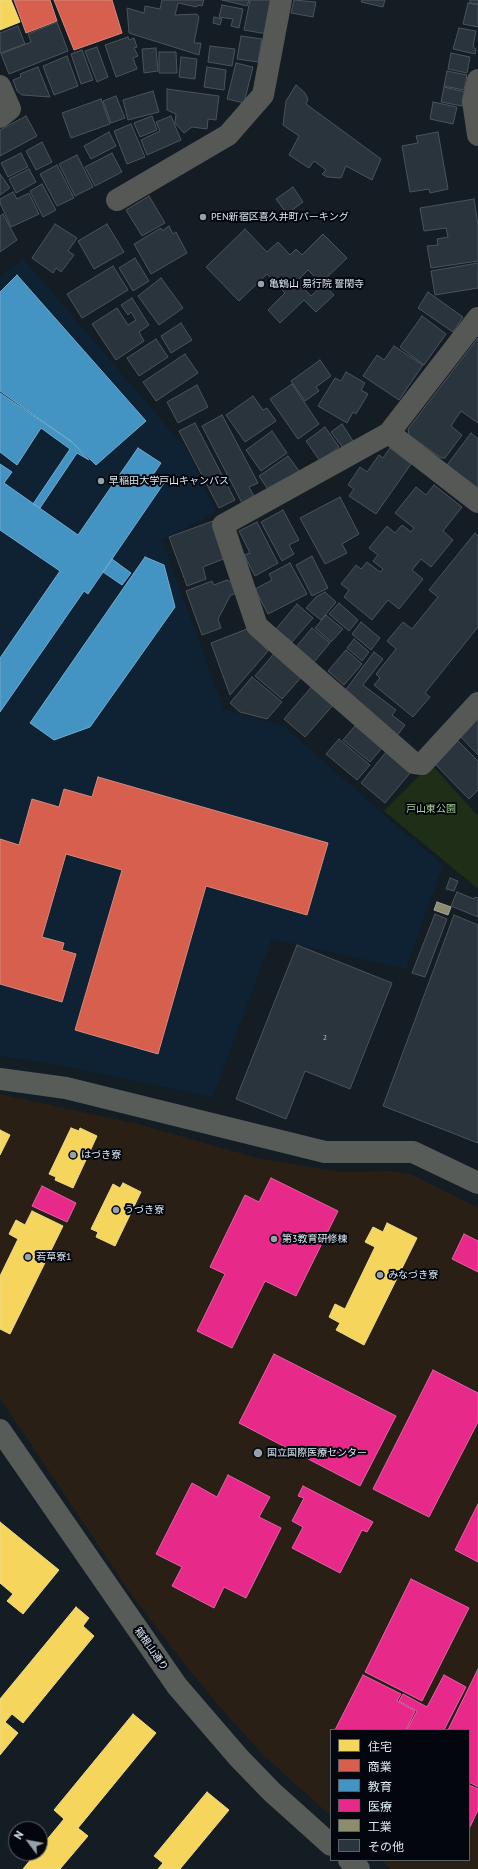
<!DOCTYPE html>
<html>
<head>
<meta charset="utf-8">
<style>
	body { margin:0 }
	#map { position:relative; width:478px; height:1869px; overflow:hidden; background:#141c24; font-family:"PT Sans","Noto Sans JP",sans-serif }
	canvas { display:block }
	.legend { position:absolute; left:330px; top:1729px; width:140px; height:132px; box-sizing:border-box; background:#03070d; border:1px solid #5a6169; margin:0; padding:5px 7px; list-style:none; font-size:12px; color:#dde8f2 }
	.legend li { display:flex; align-items:center; gap:8px; height:20px }
	.legend b { width:20px; border:1px solid #5a6169 }
	.north { position:absolute; left:8px; top:1821px; width:40px; height:40px; box-sizing:border-box; background:#03070d; border:1px solid #5a6169; border-radius:50%; rotate:302deg; font-size:11px; font-weight:700; line-height:16px; text-align:center; color:#dde8f2 }
	.north::after { content:''; display:block; margin:auto; width:14px; height:18px; background:#97a1aa; clip-path:polygon(50% 0,100% 100%,50% 72%,0 100%) }
</style>
</head>
<body>
<div id="map">
<canvas width="478" height="1869"></canvas>
<ul class="legend">
<li><b style="height:11px;background:#f6d55c"></b>住宅</li>
<li><b style="height:11px;background:#d6604d"></b>商業</li>
<li><b style="height:11px;background:#4393c3"></b>教育</li>
<li><b style="height:11px;background:#e7298a"></b>医療</li>
<li><b style="height:11px;background:#8c8c6e"></b>工業</li>
<li><b style="height:11px;background:#2a343d"></b>その他</li>
</ul>
<div class="north">N</div>
</div>
<script>
const ctx = document.querySelector('canvas').getContext('2d');
ctx.lineJoin = 'round';
function fill(path, color) { ctx.fillStyle = color; ctx.fill(path, 'evenodd'); }
const poly = rows => new Path2D(rows.map(r => 'M' + r).join(''));
function stroke(path, color, width, dash) { ctx.strokeStyle = color; ctx.lineWidth = width; ctx.lineCap = dash ? 'butt' : 'round'; ctx.setLineDash(dash || []); ctx.stroke(path); }
function label(font, color, halo, rows, align = 'center') {
  ctx.font = font + ' "PT Sans","Noto Sans JP",sans-serif'; ctx.lineWidth = 4; ctx.setLineDash([]); ctx.textBaseline = 'middle'; ctx.strokeStyle = halo; ctx.fillStyle = color; for (const [text, x, y, turn = 0] of rows) {
    ctx.save(); ctx.translate(x, y); ctx.rotate((+turn || 0) * Math.PI / 180); ctx.textAlign = isNaN(turn) ? turn : align; if (halo) ctx.strokeText(text, 0, 0); ctx.fillText(text, 0, 0); ctx.restore();
  }
}
fill(poly([
	[24,259,188,451,216,512,162,540,224,709,285,727,382,813,443,865,406,969,272,939,213,1097,53,1064,0,1056,0,277]
]), '#0e2233');
fill(poly([
	[0,1094,138,1124,257,1158,341,1172,390,1171,410,1174,478,1208,478,1869,391,1869,381,1860,469,1860,469,1730,331,1730,331,1816,263,1755,220,1707,186,1666,131,1594,0,1398]
]), '#2a1f15');
fill(poly([
	[431,764,478,816,478,887,477,888,384,811]
]), '#1f2e16');
const homes = poly([
	[0,0,11,0,20,22,0,30,0,0],
	[71,1128,79,1131,80,1128,97,1136,73,1188,55,1180,56,1177,49,1174,71,1128],
	[0,1130,10,1135,0,1155,0,1130],
	[123,1183,141,1192,115,1246,96,1237,98,1232,91,1229,113,1184,120,1188,123,1183],
	[32,1211,63,1226,10,1334,0,1329,0,1276,18,1239,9,1234,16,1220,25,1225,32,1211],
	[387,1223,417,1238,364,1345,336,1330,340,1323,329,1317,335,1304,345,1309,375,1247,365,1242,373,1227,383,1232,387,1223],
	[0,1522,59,1570,23,1614,7,1601,13,1594,0,1583,0,1522],
	[76,1607,89,1618,83,1626,94,1636,23,1723,12,1714,5,1722,18,1733,0,1755,0,1699,76,1607],
	[133,1714,156,1733,78,1828,88,1836,60,1869,23,1869,36,1853,40,1853,40,1848,64,1819,54,1810,133,1714],
	[207,1792,229,1810,180,1869,158,1869,163,1863,154,1856,207,1792]
]);
fill(homes, '#f6d55c');
stroke(homes, '#eedb89', 1);
const shops = poly([
	[14,0,50,0,57,21,26,33,14,0],
	[54,0,112,0,122,33,74,50,54,0],
	[98,777,328,843,307,915,206,886,158,1054,75,1030,122,870,66,854,42,937,64,943,62,950,76,954,62,1002,0,984,0,839,19,845,32,799,59,807,64,789,92,797,98,777]
]);
fill(shops, '#d6604d');
stroke(shops, '#d8897e', 1);
const schools = poly([
	[17,275,146,421,96,465,72,442,0,391,0,292,17,275],
	[0,393,72,442,89,460,77,453,40,508,33,504,70,449,41,428,17,465,0,452,0,393],
	[138,448,161,463,153,475,164,483,88,594,84,591,0,712,0,658,60,571,0,530,0,464,12,472,4,483,78,535,138,448],
	[145,557,164,565,175,607,90,727,54,740,30,723,145,557],
	[112,559,131,573,122,585,103,572,112,559]
]);
fill(schools, '#4393c3');
stroke(schools, '#71acd1', 1);
const health = poly([
	[271,1178,338,1211,296,1296,265,1281,232,1348,197,1331,225,1274,210,1267,245,1195,259,1202,271,1178],
	[42,1186,76,1203,67,1222,32,1206,42,1186],
	[464,1234,478,1241,478,1272,452,1259,464,1234],
	[274,1354,396,1416,360,1486,239,1423,274,1354],
	[433,1370,478,1393,478,1422,429,1517,373,1489,433,1370],
	[228,1475,270,1497,259,1517,281,1528,246,1598,224,1587,214,1608,172,1586,182,1567,156,1554,192,1483,217,1497,228,1475],
	[303,1486,373,1522,367,1532,362,1530,340,1573,292,1548,303,1527,292,1521,304,1498,298,1496,303,1486],
	[478,1504,478,1562,455,1550,478,1504],
	[411,1579,469,1608,422,1701,365,1672,411,1579],
	[478,1669,478,1787,469,1782,469,1730,448,1730,478,1669],
	[363,1675,401,1694,397,1701,415,1711,406,1730,335,1730,363,1675],
	[444,1675,466,1687,444,1730,407,1730,417,1711,399,1701,403,1694,427,1707,444,1675],
	[469,1785,478,1789,478,1810,469,1829,469,1785]
]);
fill(health, '#e7298a');
stroke(health, '#e462a9', 1);
const industry = poly([
	[437,902,451,907,448,915,434,910,437,902]
]);
fill(industry, '#8c8c6e');
stroke(industry, '#a4a896', 1);
const building = poly([
	[162,0,204,0,202,6,198,5,197,7,178,3,175,15,197,14,199,17,194,43,201,43,199,55,129,33,127,8,144,13,145,6,160,9,162,0],
	[222,0,249,0,247,6,222,0],
	[250,0,272,0,267,34,244,30,250,0],
	[294,0,316,2,313,17,291,13,294,0],
	[362,0,385,0,383,7,361,2,362,0],
	[470,0,478,0,478,4,470,3,470,0],
	[468,3,478,5,478,27,463,24,468,3],
	[222,5,243,9,239,28,231,26,233,19,219,17,222,5],
	[214,17,222,19,220,25,213,23,214,17],
	[57,22,68,51,9,74,1,54,31,42,28,34,57,22],
	[18,26,25,44,0,53,0,33,18,26],
	[459,28,476,31,473,47,476,49,475,54,453,49,459,28],
	[241,36,262,39,258,62,237,59,241,36],
	[128,37,129,40,134,38,137,47,134,48,138,56,133,58,137,69,116,77,105,45,128,37],
	[210,46,235,49,232,66,208,62,210,46],
	[97,47,108,77,97,82,85,51,97,47],
	[156,48,158,71,144,73,142,49,156,48],
	[82,50,93,80,81,84,71,54,82,50],
	[159,52,176,52,177,73,159,73,159,52],
	[451,53,470,57,467,73,448,69,451,53],
	[67,56,78,86,54,95,43,66,67,56],
	[181,57,197,59,195,79,179,77,181,57],
	[236,63,253,67,244,103,227,99,236,63],
	[38,67,50,97,22,95,17,91,13,80,21,77,20,74,38,67],
	[207,67,226,70,224,90,204,87,207,67],
	[447,71,467,75,464,90,444,86,447,71],
	[296,85,305,93,308,99,306,104,381,159,372,180,346,166,341,178,327,177,322,174,326,170,314,161,309,168,289,155,299,136,283,125,286,101,296,85],
	[444,87,465,92,462,106,441,102,444,87],
	[167,89,219,96,216,120,208,119,207,129,192,127,184,133,175,123,176,114,167,110,167,89],
	[153,91,159,112,128,120,123,100,153,91],
	[116,96,125,118,111,123,103,101,116,96],
	[101,99,110,124,71,138,62,113,101,99],
	[433,102,457,107,453,124,430,119,433,102],
	[26,116,37,136,0,156,0,130,26,116],
	[152,116,157,130,140,137,134,123,152,116],
	[171,116,181,140,147,155,141,140,160,131,156,122,171,116],
	[131,124,145,157,127,164,114,131,131,124],
	[109,132,116,146,91,159,84,146,109,132],
	[438,132,448,189,430,193,429,189,410,192,402,146,418,143,416,136,438,132],
	[42,142,52,162,36,170,26,151,42,142],
	[21,153,28,167,8,177,1,163,21,153],
	[112,153,122,172,95,186,85,167,112,153],
	[77,155,93,187,75,196,59,164,77,155],
	[57,165,74,198,57,206,40,174,57,165],
	[29,169,36,182,16,193,9,179,29,169],
	[0,174,10,188,0,195,0,174],
	[42,184,56,210,43,217,30,191,42,184],
	[293,187,303,202,287,214,276,199,293,187],
	[13,192,17,199,29,193,39,214,11,227,0,203,0,199,13,192],
	[149,196,165,223,142,236,126,210,149,196],
	[474,199,478,225,478,261,431,268,427,246,438,245,437,239,448,237,446,228,424,231,420,208,474,199],
	[3,214,17,240,0,252,0,216,3,214],
	[55,224,77,238,68,251,74,255,61,272,56,268,53,273,32,258,55,224],
	[107,224,124,252,94,269,78,241,107,224],
	[169,226,173,234,176,232,187,253,151,274,134,244,161,228,162,231,169,226],
	[245,229,267,252,278,242,290,255,296,249,302,255,323,234,347,258,321,283,308,270,297,281,311,296,324,284,334,295,316,312,304,300,280,323,268,310,285,293,267,274,239,301,206,267,245,229],
	[135,258,149,281,133,291,119,268,135,258],
	[478,263,478,288,435,295,431,271,478,263],
	[113,266,128,290,82,318,67,294,113,266],
	[161,278,183,308,159,325,138,296,161,278],
	[428,292,463,317,453,332,418,308,428,292],
	[132,298,149,325,139,332,144,341,116,360,92,324,117,308,128,325,136,320,131,312,128,315,121,305,132,298],
	[422,316,446,334,424,365,400,347,422,316],
	[181,323,192,340,171,353,161,336,181,323],
	[478,338,478,423,461,411,451,426,462,435,445,458,441,458,409,435,408,429,478,338],
	[156,339,168,357,139,376,127,358,156,339],
	[394,346,423,365,399,400,363,376,377,355,384,360,394,346],
	[185,354,198,373,156,401,143,382,185,354],
	[320,360,331,376,316,387,319,391,305,401,291,381,320,360],
	[346,372,365,383,361,390,368,394,356,414,353,412,347,423,318,406,335,378,341,381,346,372],
	[292,384,319,424,298,439,270,399,292,384],
	[197,385,208,407,178,423,167,402,197,385],
	[253,396,263,410,267,408,276,421,245,442,226,415,253,396],
	[222,415,258,483,249,487,254,496,242,503,202,426,222,415],
	[195,423,235,500,219,508,179,431,195,423],
	[342,424,353,441,343,448,331,432,342,424],
	[325,427,339,447,320,461,306,441,325,427],
	[272,431,287,453,261,471,246,450,272,431],
	[471,433,478,439,478,488,447,465,471,433],
	[390,448,411,464,376,514,349,496,354,489,348,485,360,467,367,472,379,455,383,458,390,448],
	[288,456,299,471,269,491,259,476,288,456],
	[434,485,462,507,443,531,453,540,431,567,421,559,412,570,423,579,399,609,388,600,372,620,344,597,349,590,341,584,356,565,361,569,367,562,380,572,383,569,373,561,378,555,369,548,387,526,395,533,402,525,411,532,414,528,395,513,416,487,426,495,434,485],
	[340,497,359,534,342,544,347,553,325,564,300,518,340,497],
	[283,510,299,540,289,545,294,554,282,561,261,522,283,510],
	[213,521,226,558,203,567,206,579,187,586,169,537,213,521],
	[257,522,278,563,255,576,244,555,250,553,239,531,257,522],
	[475,533,478,536,478,627,425,693,430,697,413,717,374,685,380,678,376,674,396,649,387,641,403,622,412,629,438,597,429,590,475,533],
	[312,556,328,588,312,596,296,565,312,556],
	[290,563,307,594,268,614,255,589,272,580,269,574,290,563],
	[227,580,234,583,237,592,230,596,218,619,221,628,202,635,186,591,212,581,214,585,227,580],
	[325,592,336,602,321,620,306,608,316,597,325,592],
	[339,603,358,620,349,631,329,614,339,603],
	[297,604,313,618,292,642,276,629,297,604],
	[326,615,343,629,331,642,315,628,326,615],
	[361,622,380,638,371,650,352,634,361,622],
	[312,628,330,643,314,662,296,647,312,628],
	[247,629,268,651,230,695,211,643,247,629],
	[354,639,369,652,362,661,347,648,354,639],
	[277,650,304,674,282,699,255,676,277,650],
	[346,650,362,664,344,685,328,671,346,650],
	[374,652,383,659,363,685,396,710,392,715,405,725,396,737,344,692,374,652],
	[252,677,282,702,267,719,240,712,230,703,252,677],
	[314,684,335,703,305,737,284,719,314,684],
	[478,718,478,755,459,735,478,718],
	[355,726,382,748,370,762,343,740,355,726],
	[339,739,370,765,357,780,326,754,339,739],
	[456,739,478,761,478,790,469,799,433,762,456,739],
	[386,752,410,773,385,803,361,783,386,752],
	[450,878,458,881,454,891,446,889,450,878],
	[457,892,474,899,475,897,478,898,478,917,451,906,457,892],
	[435,914,447,919,425,977,412,973,435,914],
	[454,915,478,925,478,1143,383,1106,454,915],
	[297,945,392,983,350,1089,305,1071,286,1119,236,1099,297,945]
]);
fill(building, '#2a343d');
stroke(building, '#4c535a', 1);
stroke(poly([
	[478,80,473,101,478,135],
	[0,86,10,109,0,117],
	[117,200,228,135,263,95,281,0],
	[478,318,389,433,223,525,257,626,414,763,422,764,478,703],
	[389,433,478,502]
]), '#555854', 22);
stroke(poly([
	[0,1079,66,1088,325,1152,413,1152,478,1183],
	[0,1430,177,1686,239,1758,272,1792,331,1845],
	[349,1860,359,1869]
]), '#585c58', 22);
for (const [x, y, r, color] of [
	[203,217,4,"#97a1aa"],
	[261,284,4,"#97a1aa"],
	[101,481,4,"#97a1aa"],
	[73,1155,4,"#97a1aa"],
	[116,1210,4,"#97a1aa"],
	[274,1239,4,"#97a1aa"],
	[28,1257,4,"#97a1aa"],
	[380,1275,4,"#97a1aa"],
	[258,1453,5,"#97a1aa"]
]) { const dot = new Path2D(); dot.arc(x, y, r, 0, 2 * Math.PI); ctx.fillStyle = color; ctx.fill(dot); stroke(dot, '#03070d', 1.5); }
label('8px', '#b0bbc5', null, [
	["2",325,1038]
]);
label('10px', '#dde8f2', '#03070d', [
	["PEN新宿区喜久井町パーキング",211,217],
	["亀鶴山 易行院 誓閑寺",269,284],
	["早稲田大学戸山キャンパス",109,481],
	["はづき寮",81,1155],
	["うづき寮",124,1210],
	["第3教育研修棟",282,1239],
	["若草寮1",36,1257],
	["みなづき寮",388,1275],
	["国立国際医療センター",267,1453]
], 'left');
label('10px', '#a9cd8f', '#03070d', [
	["戸山東公園",431,809]
]);
label('10px', '#dde8f2', '#03070d', [
	["箱根山通り",151,1649,55]
]);
</script>
</body>
</html>
